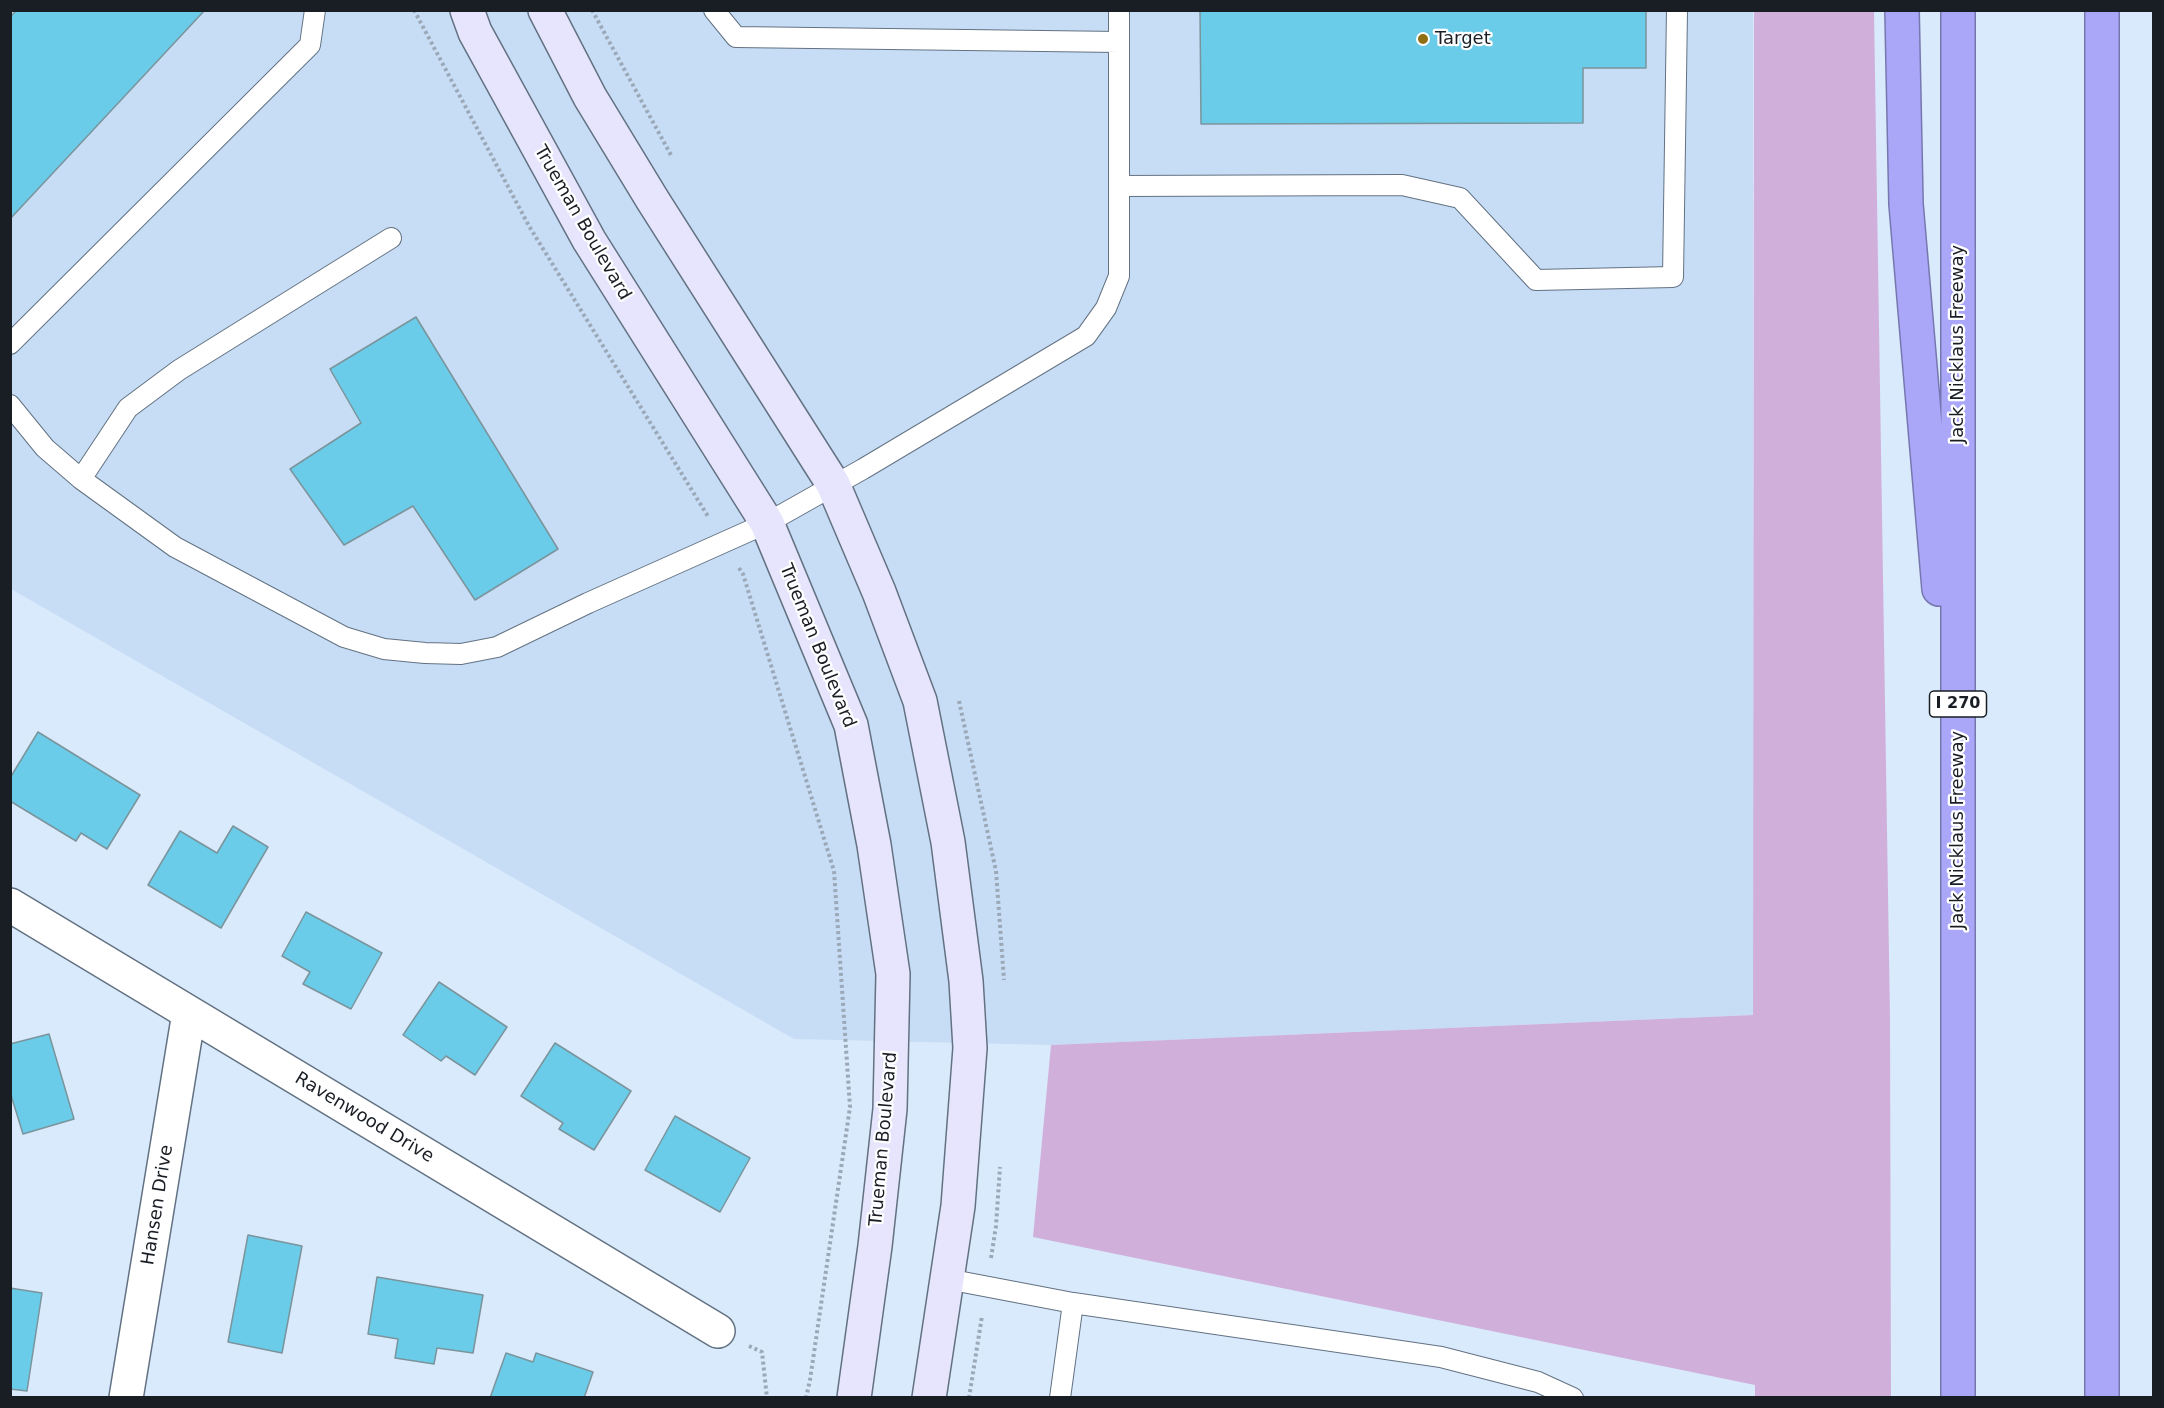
<!DOCTYPE html>
<html>
<head>
<meta charset="utf-8">
<style>
	body { margin:0 }
	#map { position:relative; width:2164px; height:1408px; overflow:hidden; background:#d9eafc; font-family:"DejaVu Sans",sans-serif }
	canvas { display:block }
	.frame { position:absolute; inset:0; border:12px solid #191e25; pointer-events:none }
</style>
</head>
<body>
<div id="map">
<canvas width="2164" height="1408"></canvas>
<div class="frame"></div>
</div>
<script>
const ctx = document.querySelector('canvas').getContext('2d');
ctx.lineJoin = 'round';
function fill(path, color) { ctx.fillStyle = color; ctx.fill(path, 'evenodd'); }
const poly = rows => new Path2D(rows.map(r => 'M' + r).join(''));
function stroke(path, color, width, dash) { ctx.strokeStyle = color; ctx.lineWidth = width; ctx.lineCap = dash ? 'butt' : 'round'; ctx.setLineDash(dash || []); ctx.stroke(path); }
function label(font, color, halo, rows, align = 'center') {
  ctx.font = font + ' "DejaVu Sans",sans-serif'; ctx.lineWidth = 4.5; ctx.setLineDash([]); ctx.textBaseline = 'middle'; ctx.strokeStyle = halo; ctx.fillStyle = color; for (const [text, x, y, turn = 0] of rows) {
    ctx.save(); ctx.translate(x, y); ctx.rotate((+turn || 0) * Math.PI / 180); ctx.textAlign = isNaN(turn) ? turn : align; if (halo) ctx.strokeText(text, 0, 0); ctx.fillText(text, 0, 0); ctx.restore();
  }
}
fill(poly([
	[11,11,1753,11,1753,1015,1051,1045,794,1039,11,589]
]), '#c7ddf5');
fill(poly([
	[1754,11,1874,11,1890,1018,1891,1397,1755,1397,1755,1385,1033,1237,1051,1045,1753,1015]
]), '#d0b0da');
const building = poly([
	[17,10,205,10,10,219,10,17,17,10],
	[1200,10,1646,10,1646,68,1583,68,1583,123,1201,124,1200,10],
	[416,317,558,549,475,600,413,506,344,545,290,469,361,423,330,369,416,317],
	[38,732,140,795,107,849,81,833,76,841,10,801,10,778,38,732],
	[233,826,268,847,221,928,148,885,180,831,217,853,233,826],
	[306,912,382,953,351,1009,303,984,310,972,282,956,306,912],
	[439,982,507,1027,475,1075,446,1056,441,1061,403,1035,439,982],
	[49,1034,74,1119,23,1134,10,1092,10,1044,49,1034],
	[555,1043,631,1091,594,1150,559,1129,563,1123,521,1096,555,1043],
	[675,1116,750,1158,720,1212,645,1170,675,1116],
	[248,1235,302,1246,282,1353,228,1342,248,1235],
	[377,1277,483,1295,473,1353,437,1348,434,1364,395,1358,398,1339,368,1334,377,1277],
	[10,1288,42,1293,27,1391,10,1389,10,1288],
	[506,1353,533,1362,536,1353,593,1372,584,1398,490,1398,506,1353]
]);
fill(building, '#6acce8');
stroke(building, '#7b949c', 1.5);
const service = poly([
	[714,10,736,37,1119,42],
	[1120,186,1402,185,1460,198,1536,280,1673,277,1677,10],
	[10,344,310,45,315,10],
	[10,405,45,448,81,479,175,547,344,637,384,649,425,653,461,654,497,647,588,603,767,523,863,469,1086,336,1106,308,1119,276,1119,10],
	[81,479,128,408,179,370,391,238],
	[947,1279,1073,1303,1060,1398],
	[1073,1303,1441,1357,1538,1382,1573,1398]
]);
const minor = poly([
	[10,905,718,1331],
	[126,1398,189,1013]
]);
const secondary = poly([
	[467,10,475,32,589,240,767,523,851,725,874,845,893,974,890,1109,875,1246,854,1398],
	[545,10,590,97,652,199,833,484,879,592,920,701,948,842,966,981,970,1048,958,1206,929,1398]
]);
const motorway = poly([
	[1902,10,1906,204,1939,589],
	[1958,10,1958,1398],
	[2102,10,2102,1398]
]);
stroke(service, '#637282', 22);
stroke(minor, '#637282', 36);
stroke(secondary, '#637282', 36);
stroke(motorway, '#7777af', 36);
stroke(poly([
	[414,10,529,226,709,518],
	[592,10,672,157],
	[739,568,743,574,834,871,850,1107,810,1380,806,1398],
	[959,701,996,871,1004,980],
	[991,1258,996,1226,1000,1167],
	[749,1346,762,1352,767,1398],
	[969,1398,982,1316]
]), '#9ba8b7', 4, [3, 3]);
stroke(service, '#fff', 20);
stroke(minor, '#fff', 33);
stroke(secondary, '#e6e5fd', 33);
stroke(motorway, '#aaa7f9', 33);
for (const [x, y, r, color] of [
	[1423,39,6,"#906f14"]
]) { const dot = new Path2D(); dot.arc(x, y, r, 0, 2 * Math.PI); ctx.fillStyle = color; ctx.fill(dot); stroke(dot, '#fff', 2); }
for (const [x, y, w] of [
	[1958,704,57]
]) { const box = new Path2D(); box.roundRect(x - w / 2, y - 13, w, 26, 4.5); ctx.fillStyle = '#fff'; ctx.fill(box); stroke(box, '#191e25', 1.5); }
label('bold 16px', '#191e25', null, [
	["I 270",1958,704]
]);
label('18px', '#191e25', '#fff', [
	["Target",1435,39]
], 'left');
label('18px', '#191e25', '#fff', [
	["Trueman Boulevard",582,223,60],
	["Jack Nicklaus Freeway",1958,344,-90],
	["Trueman Boulevard",817,646,68],
	["Jack Nicklaus Freeway",1958,830,-90],
	["Ravenwood Drive",364,1118,31],
	["Trueman Boulevard",884,1139,-85],
	["Hansen Drive",158,1205,-81]
]);
</script>
</body>
</html>
